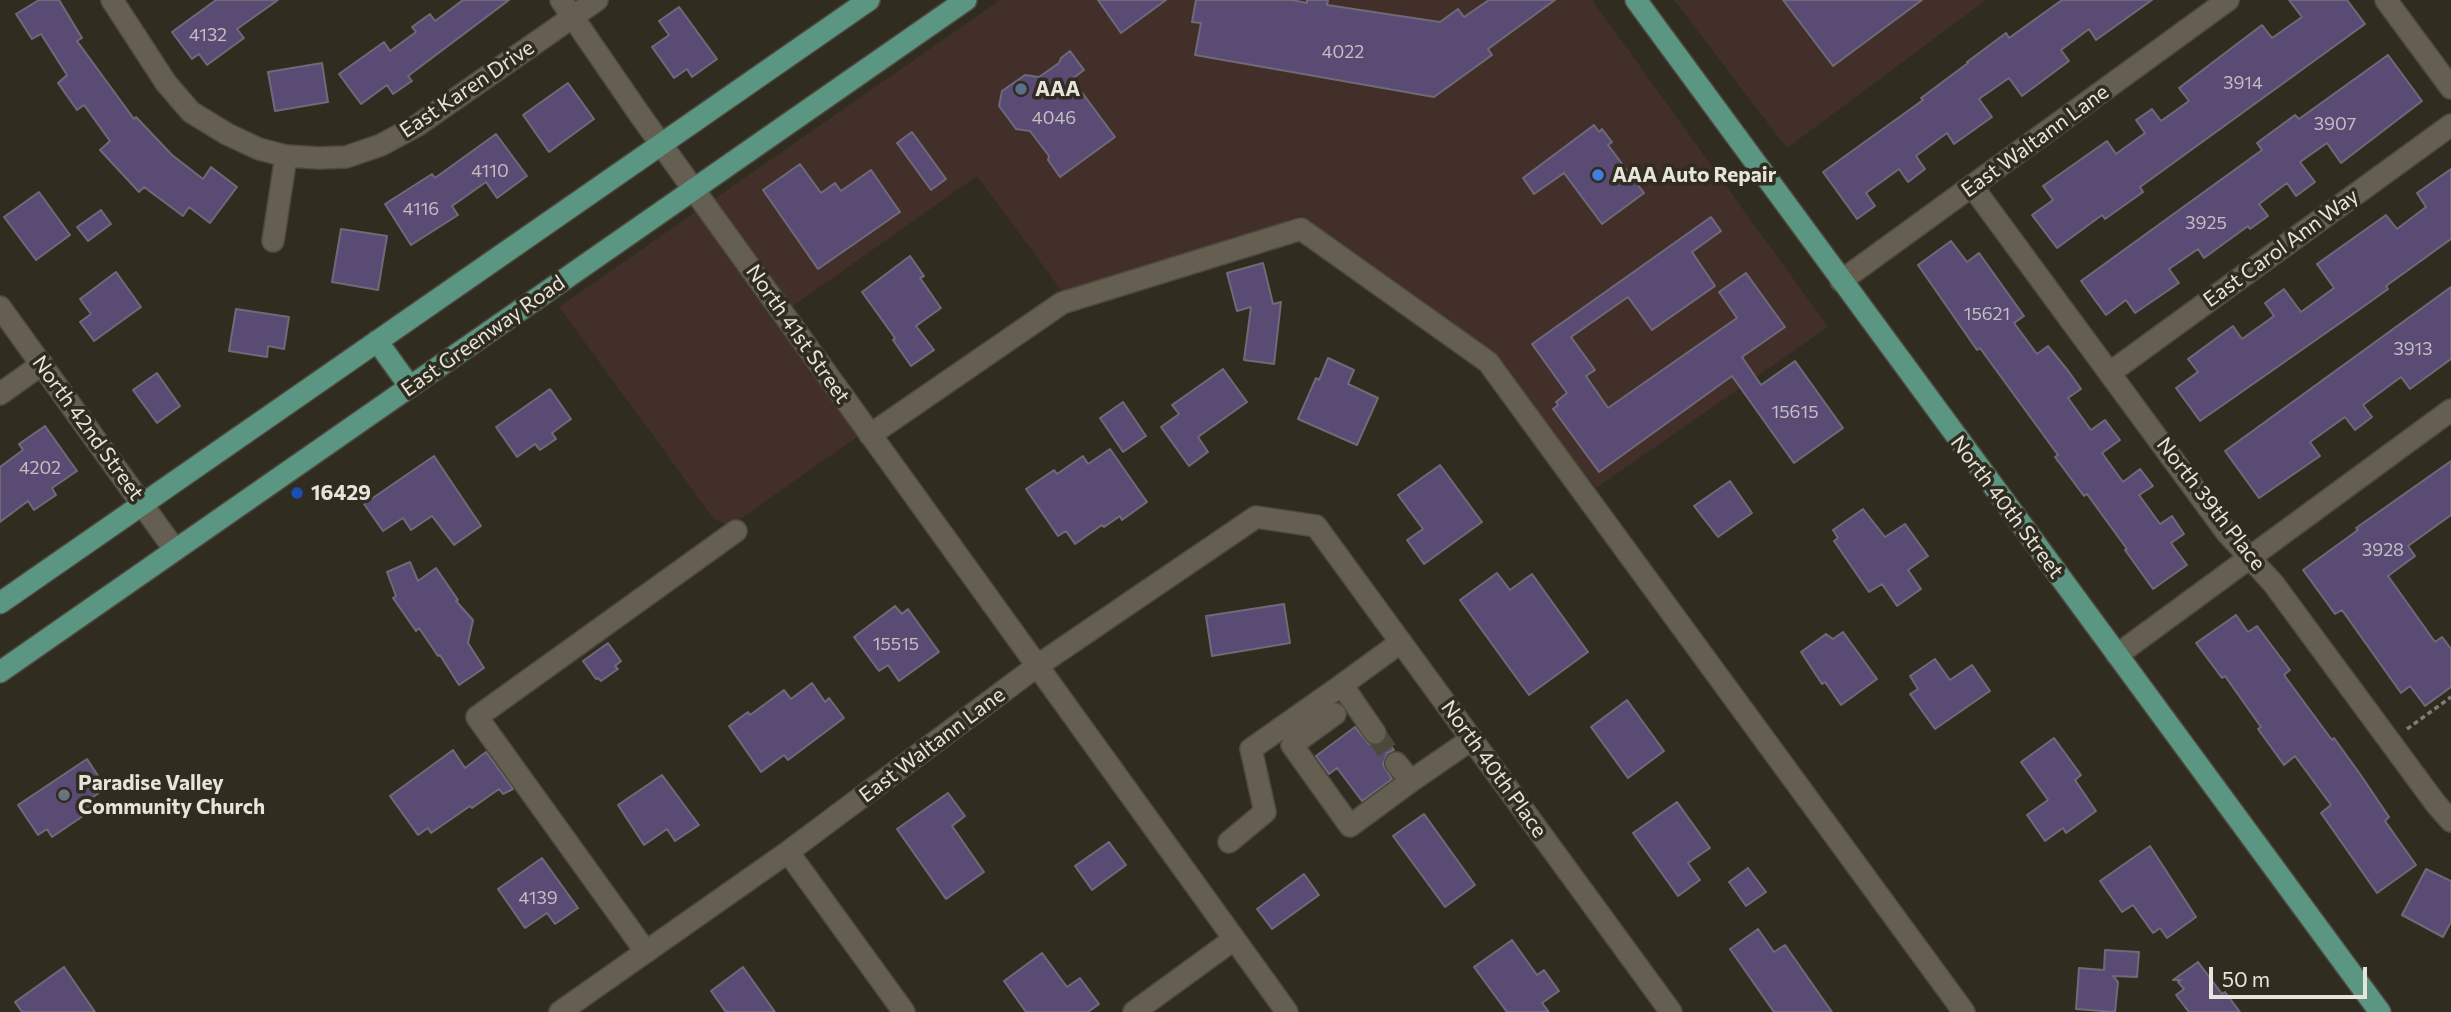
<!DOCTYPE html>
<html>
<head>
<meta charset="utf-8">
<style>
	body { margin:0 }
	#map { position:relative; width:2451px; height:1012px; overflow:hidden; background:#312c20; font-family:Commissioner,sans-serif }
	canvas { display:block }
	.scale { position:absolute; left:2209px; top:967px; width:158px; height:32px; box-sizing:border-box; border:4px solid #e7e4dc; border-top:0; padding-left:9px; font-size:21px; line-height:24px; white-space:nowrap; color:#e7e4dc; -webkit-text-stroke:5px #312c20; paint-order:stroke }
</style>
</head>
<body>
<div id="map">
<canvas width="2451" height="1012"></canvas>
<div class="scale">50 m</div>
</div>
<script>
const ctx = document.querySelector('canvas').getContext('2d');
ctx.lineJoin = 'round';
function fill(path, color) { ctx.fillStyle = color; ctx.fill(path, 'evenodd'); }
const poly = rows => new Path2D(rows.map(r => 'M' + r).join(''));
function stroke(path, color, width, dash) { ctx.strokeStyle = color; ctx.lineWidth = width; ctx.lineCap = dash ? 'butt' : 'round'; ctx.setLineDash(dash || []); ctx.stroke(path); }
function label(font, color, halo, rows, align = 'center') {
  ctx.font = font + ' Commissioner,sans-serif'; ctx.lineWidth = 7; ctx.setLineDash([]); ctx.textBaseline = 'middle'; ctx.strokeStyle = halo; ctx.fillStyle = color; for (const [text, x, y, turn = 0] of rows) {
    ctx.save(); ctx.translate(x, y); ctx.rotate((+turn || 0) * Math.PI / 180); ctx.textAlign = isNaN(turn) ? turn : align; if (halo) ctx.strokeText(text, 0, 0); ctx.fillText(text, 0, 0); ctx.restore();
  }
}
fill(poly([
	[1000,0,1592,0,1828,327,1596,488,1494,357,1301,216,1064,294,977,176,773,320,858,436,736,522,727,525,714,519,559,307],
	[1674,0,1986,0,1787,148]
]), '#422f2a');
const building = poly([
	[39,0,59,0,82,38,77,41,134,119,136,117,172,155,203,179,211,167,237,187,210,223,189,207,183,216,144,187,139,192,100,150,110,141,84,105,77,110,58,83,67,75,41,34,32,39,16,14,39,0],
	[216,0,278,0,237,29,244,38,207,65,199,54,192,59,172,32,216,0],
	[463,0,509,0,408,76,412,81,393,94,387,85,361,104,339,74,384,42,390,51,416,32,412,27,430,14,435,21,463,0],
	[1098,0,1166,0,1121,33,1098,0],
	[1196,0,1292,0,1307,3,1307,0,1328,0,1327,5,1440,22,1458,9,1464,17,1489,0,1555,0,1488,49,1492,55,1434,97,1195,55,1201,23,1192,22,1196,0],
	[1783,0,1922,0,1833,66,1783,0],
	[2062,0,2152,0,2096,40,2089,29,2061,50,2069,61,2022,96,2009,78,1979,99,1992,117,1954,144,1947,133,1916,156,1925,169,1908,182,1899,169,1866,193,1875,206,1857,219,1823,172,1923,100,1921,98,1968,63,1967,62,2006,33,2009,38,2062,0],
	[2289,0,2347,0,2365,24,2140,187,2143,192,2105,219,2102,215,2057,248,2032,215,2053,200,2043,186,2107,141,2116,154,2145,133,2136,120,2152,109,2161,121,2189,101,2179,88,2262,25,2272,38,2302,17,2289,0],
	[679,7,717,59,692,77,687,69,674,78,652,47,669,35,659,21,679,7],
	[1070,51,1084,70,1072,79,1115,137,1060,177,1048,160,1049,156,1030,131,1016,129,999,106,1002,91,1025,75,1039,77,1059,63,1061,58,1070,51],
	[2388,55,2422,101,2341,163,2327,143,2300,162,2315,182,2296,196,2287,183,2259,204,2268,216,2250,229,2248,226,2204,258,2198,249,2169,269,2179,283,2135,313,2126,300,2106,315,2081,281,2262,150,2257,143,2295,115,2299,119,2388,55],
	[322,63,328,102,275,111,268,72,322,63],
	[568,83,594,119,549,152,523,115,568,83],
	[1594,125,1599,132,1602,129,1612,142,1608,145,1644,193,1602,224,1564,173,1534,194,1523,178,1594,125],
	[912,132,946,179,931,190,897,143,912,132],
	[496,134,527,176,497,198,486,182,452,206,458,215,411,245,385,204,432,174,435,178,496,134],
	[800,164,821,193,835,183,841,191,871,170,900,212,818,269,763,190,800,164],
	[2451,169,2451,239,2386,286,2388,289,2353,314,2200,421,2176,388,2198,372,2188,359,2233,326,2242,339,2274,316,2265,303,2284,289,2301,312,2334,288,2317,264,2386,215,2397,229,2426,207,2417,193,2451,169],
	[39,192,70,235,36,260,4,217,39,192],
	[101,210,111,224,88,241,77,227,101,210],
	[1711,217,1721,231,1692,252,1715,286,1652,330,1628,297,1608,311,1571,337,1595,370,1586,376,1608,408,1737,318,1719,292,1746,273,1785,327,1742,357,1761,385,1795,361,1843,428,1794,463,1732,376,1599,472,1553,409,1558,405,1556,402,1567,393,1532,344,1711,217],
	[341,229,387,236,378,290,332,282,341,229],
	[1951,241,1967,262,1979,253,2024,316,2014,323,2037,354,2048,346,2069,372,2081,389,2068,398,2091,430,2105,420,2120,440,2102,453,2123,482,2140,469,2153,486,2139,495,2160,524,2172,516,2184,534,2171,543,2187,565,2153,589,2125,550,2127,549,2087,494,2084,496,2055,457,2058,455,1980,348,1977,350,1918,265,1951,241],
	[910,256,924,276,920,278,941,308,916,326,934,350,911,366,893,340,895,338,862,292,910,256],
	[1263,263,1273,304,1281,302,1274,364,1244,360,1251,307,1237,311,1227,273,1263,263],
	[116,272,141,307,94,341,80,322,91,314,80,299,116,272],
	[2451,287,2451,359,2410,389,2401,377,2363,405,2372,417,2355,430,2345,417,2310,442,2320,456,2259,498,2225,451,2451,287],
	[236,309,289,317,284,349,268,346,267,357,229,351,236,309],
	[1328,358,1354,370,1348,384,1378,398,1357,445,1298,419,1316,378,1319,380,1328,358],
	[1223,369,1247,402,1198,437,1208,452,1189,466,1161,427,1179,414,1172,405,1223,369],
	[157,373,180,406,157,423,133,390,157,373],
	[550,389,571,419,552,433,556,439,540,450,535,444,517,457,496,427,550,389],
	[1123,402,1146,436,1123,452,1100,418,1123,402],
	[45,426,77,471,52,488,56,495,34,510,28,501,0,522,0,467,23,450,19,444,45,426],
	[1110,449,1147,502,1122,520,1120,516,1104,527,1102,525,1075,544,1066,531,1058,536,1026,489,1054,470,1057,474,1083,456,1088,464,1110,449],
	[434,456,481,526,454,545,432,516,411,530,403,518,383,531,364,504,434,456],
	[2451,461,2451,515,2408,546,2415,556,2388,576,2435,642,2442,637,2451,649,2451,687,2425,706,2410,686,2401,693,2342,610,2335,614,2303,570,2358,530,2356,528,2451,461],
	[1440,465,1482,522,1424,564,1407,540,1423,529,1398,495,1440,465],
	[1730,481,1752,513,1718,537,1694,506,1730,481],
	[1863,509,1885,537,1905,524,1928,556,1908,570,1921,589,1897,606,1882,584,1869,592,1834,541,1838,538,1833,530,1863,509],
	[410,562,418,581,436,568,458,600,456,601,473,620,468,643,484,668,459,685,440,655,438,656,419,628,416,631,393,598,396,596,387,572,410,562],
	[1497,573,1510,590,1532,574,1588,652,1529,695,1460,600,1497,573],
	[1284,604,1290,643,1212,656,1206,616,1284,604],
	[895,606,902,614,908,609,939,652,899,681,888,665,879,671,854,637,895,606],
	[2236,615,2248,632,2257,626,2290,670,2284,675,2332,740,2334,738,2360,774,2389,817,2385,821,2416,865,2377,893,2321,813,2331,805,2295,756,2284,765,2258,729,2261,727,2225,676,2222,678,2196,643,2236,615],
	[1843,632,1877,679,1841,705,1825,682,1822,684,1801,652,1826,634,1833,639,1843,632],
	[608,643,621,661,615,666,618,669,601,681,598,678,596,679,583,661,608,643],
	[1935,659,1950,680,1972,665,1990,691,1935,729,1910,694,1918,689,1910,676,1935,659],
	[812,683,825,702,829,698,844,718,788,760,784,755,761,772,729,726,748,712,750,715,784,690,791,699,812,683],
	[1627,700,1664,751,1628,778,1591,727,1627,700],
	[1355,727,1369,744,1377,746,1386,740,1394,750,1387,753,1383,765,1392,779,1362,801,1337,768,1329,774,1316,756,1355,727],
	[2054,738,2081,775,2075,780,2096,811,2066,833,2063,828,2045,841,2027,815,2048,800,2021,762,2054,738],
	[453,750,465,768,486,752,513,789,503,794,499,789,472,808,470,806,431,833,428,828,418,835,390,796,453,750],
	[87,759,106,788,86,802,92,810,52,837,47,829,38,835,18,805,87,759],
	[662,775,699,825,675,841,667,829,644,845,618,805,662,775],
	[948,793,965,816,952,826,984,872,946,899,897,829,948,793],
	[1677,802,1710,848,1688,863,1700,880,1678,896,1633,833,1677,802],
	[1424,814,1475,885,1445,907,1393,836,1424,814],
	[1109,842,1126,865,1092,890,1075,866,1109,842],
	[2150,846,2196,917,2167,938,2160,928,2153,933,2133,905,2122,912,2100,881,2150,846],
	[542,858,578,908,555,924,547,913,525,928,498,889,542,858],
	[1748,868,1766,892,1746,906,1729,882,1748,868],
	[2426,869,2451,881,2451,922,2443,937,2402,915,2426,869],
	[1304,874,1319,895,1272,929,1257,909,1304,874],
	[1758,929,1774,952,1785,945,1832,1012,1774,1012,1730,949,1758,929],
	[1512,940,1537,975,1544,970,1559,991,1542,1003,1549,1012,1507,1012,1474,967,1512,940],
	[2105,950,2139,952,2137,977,2113,976,2118,982,2115,1012,2076,1009,2079,968,2104,970,2105,950],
	[1042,953,1067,987,1080,978,1099,1004,1088,1012,1026,1012,1004,981,1042,953],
	[2198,962,2222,994,2225,992,2240,1012,2189,1012,2176,995,2184,989,2178,982,2181,980,2173,980,2198,962],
	[64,967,95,1012,22,1012,15,1002,64,967],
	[743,967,775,1012,726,1012,711,991,743,967]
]);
fill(building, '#5a4b75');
stroke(building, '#6e6a78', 2);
stroke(poly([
	[1375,733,1396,763]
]), '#4c483c', 21, [21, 10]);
const minor = poly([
	[112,0,166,83,191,112,227,134,259,149,286,156,319,158,346,157,381,145,418,125,597,0],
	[561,0,640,115,1287,1012],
	[2386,0,2451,88],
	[1972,186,2227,533,2273,583,2436,804,2451,821],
	[273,241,286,156],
	[1841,281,2228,0],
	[0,307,175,550],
	[2111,372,2451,125],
	[0,394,42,364],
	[870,435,1062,303,1301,229,1488,362,1964,1012],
	[2117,655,2451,410],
	[1335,714,1292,745,1350,826,1411,781],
	[1375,733,1342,685,1401,642],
	[1396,763,1411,781,1472,739],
	[1229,842,1265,812,1251,749,1342,685],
	[788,852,904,1012],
	[646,952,477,717,736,531],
	[560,1012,788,852,1037,666,1256,517,1316,526,1671,1012],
	[1134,1012,1226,945]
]);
const major = poly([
	[1636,0,2380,1012],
	[377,341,410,387],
	[0,603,869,0],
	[0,672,966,0]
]);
stroke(minor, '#4f4a40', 24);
stroke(major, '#4f4a40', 24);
stroke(poly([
	[2407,729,2451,697]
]), '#807c72', 3.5, [5, 3.5]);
stroke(minor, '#645f51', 21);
stroke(major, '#5a9682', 21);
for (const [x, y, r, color] of [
	[1021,89,7,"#5c6f8a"],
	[1598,175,7,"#3f7fe0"],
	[297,493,7,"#1a4fb4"],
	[64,795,7,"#6b7280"]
]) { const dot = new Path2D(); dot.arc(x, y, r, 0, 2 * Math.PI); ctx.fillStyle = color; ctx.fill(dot); stroke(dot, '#312c20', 2.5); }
label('18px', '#c4bec2', null, [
	["4132",208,35],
	["4022",1343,52],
	["3914",2243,83],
	["4046",1054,118],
	["3907",2335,124],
	["4110",490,171],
	["4116",421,209],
	["3925",2206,223],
	["15621",1987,314],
	["3913",2413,349],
	["15615",1795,412],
	["4202",40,468],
	["3928",2383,550],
	["15515",896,644],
	["4139",538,898]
]);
label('21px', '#e7e4dc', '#312c20', [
	["East Karen Drive",467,89,-34],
	["East Waltann Lane",2035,141,-36],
	["East Carol Ann Way",2281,248,-36],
	["North 41st Street",798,334,55],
	["East Greenway Road",483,336,-35],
	["North 42nd Street",88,428,54],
	["North 39th Place",2211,504,52],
	["North 40th Street",2007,507,53],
	["East Waltann Lane",932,745,-37],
	["North 40th Place",1494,769,54]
]);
label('bold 21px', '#e7e4dc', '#312c20', [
	["AAA",1035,89],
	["AAA Auto Repair",1612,175],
	["16429",311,493],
	["Paradise Valley",78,783],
	["Community Church",78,807]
], 'left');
</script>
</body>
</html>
